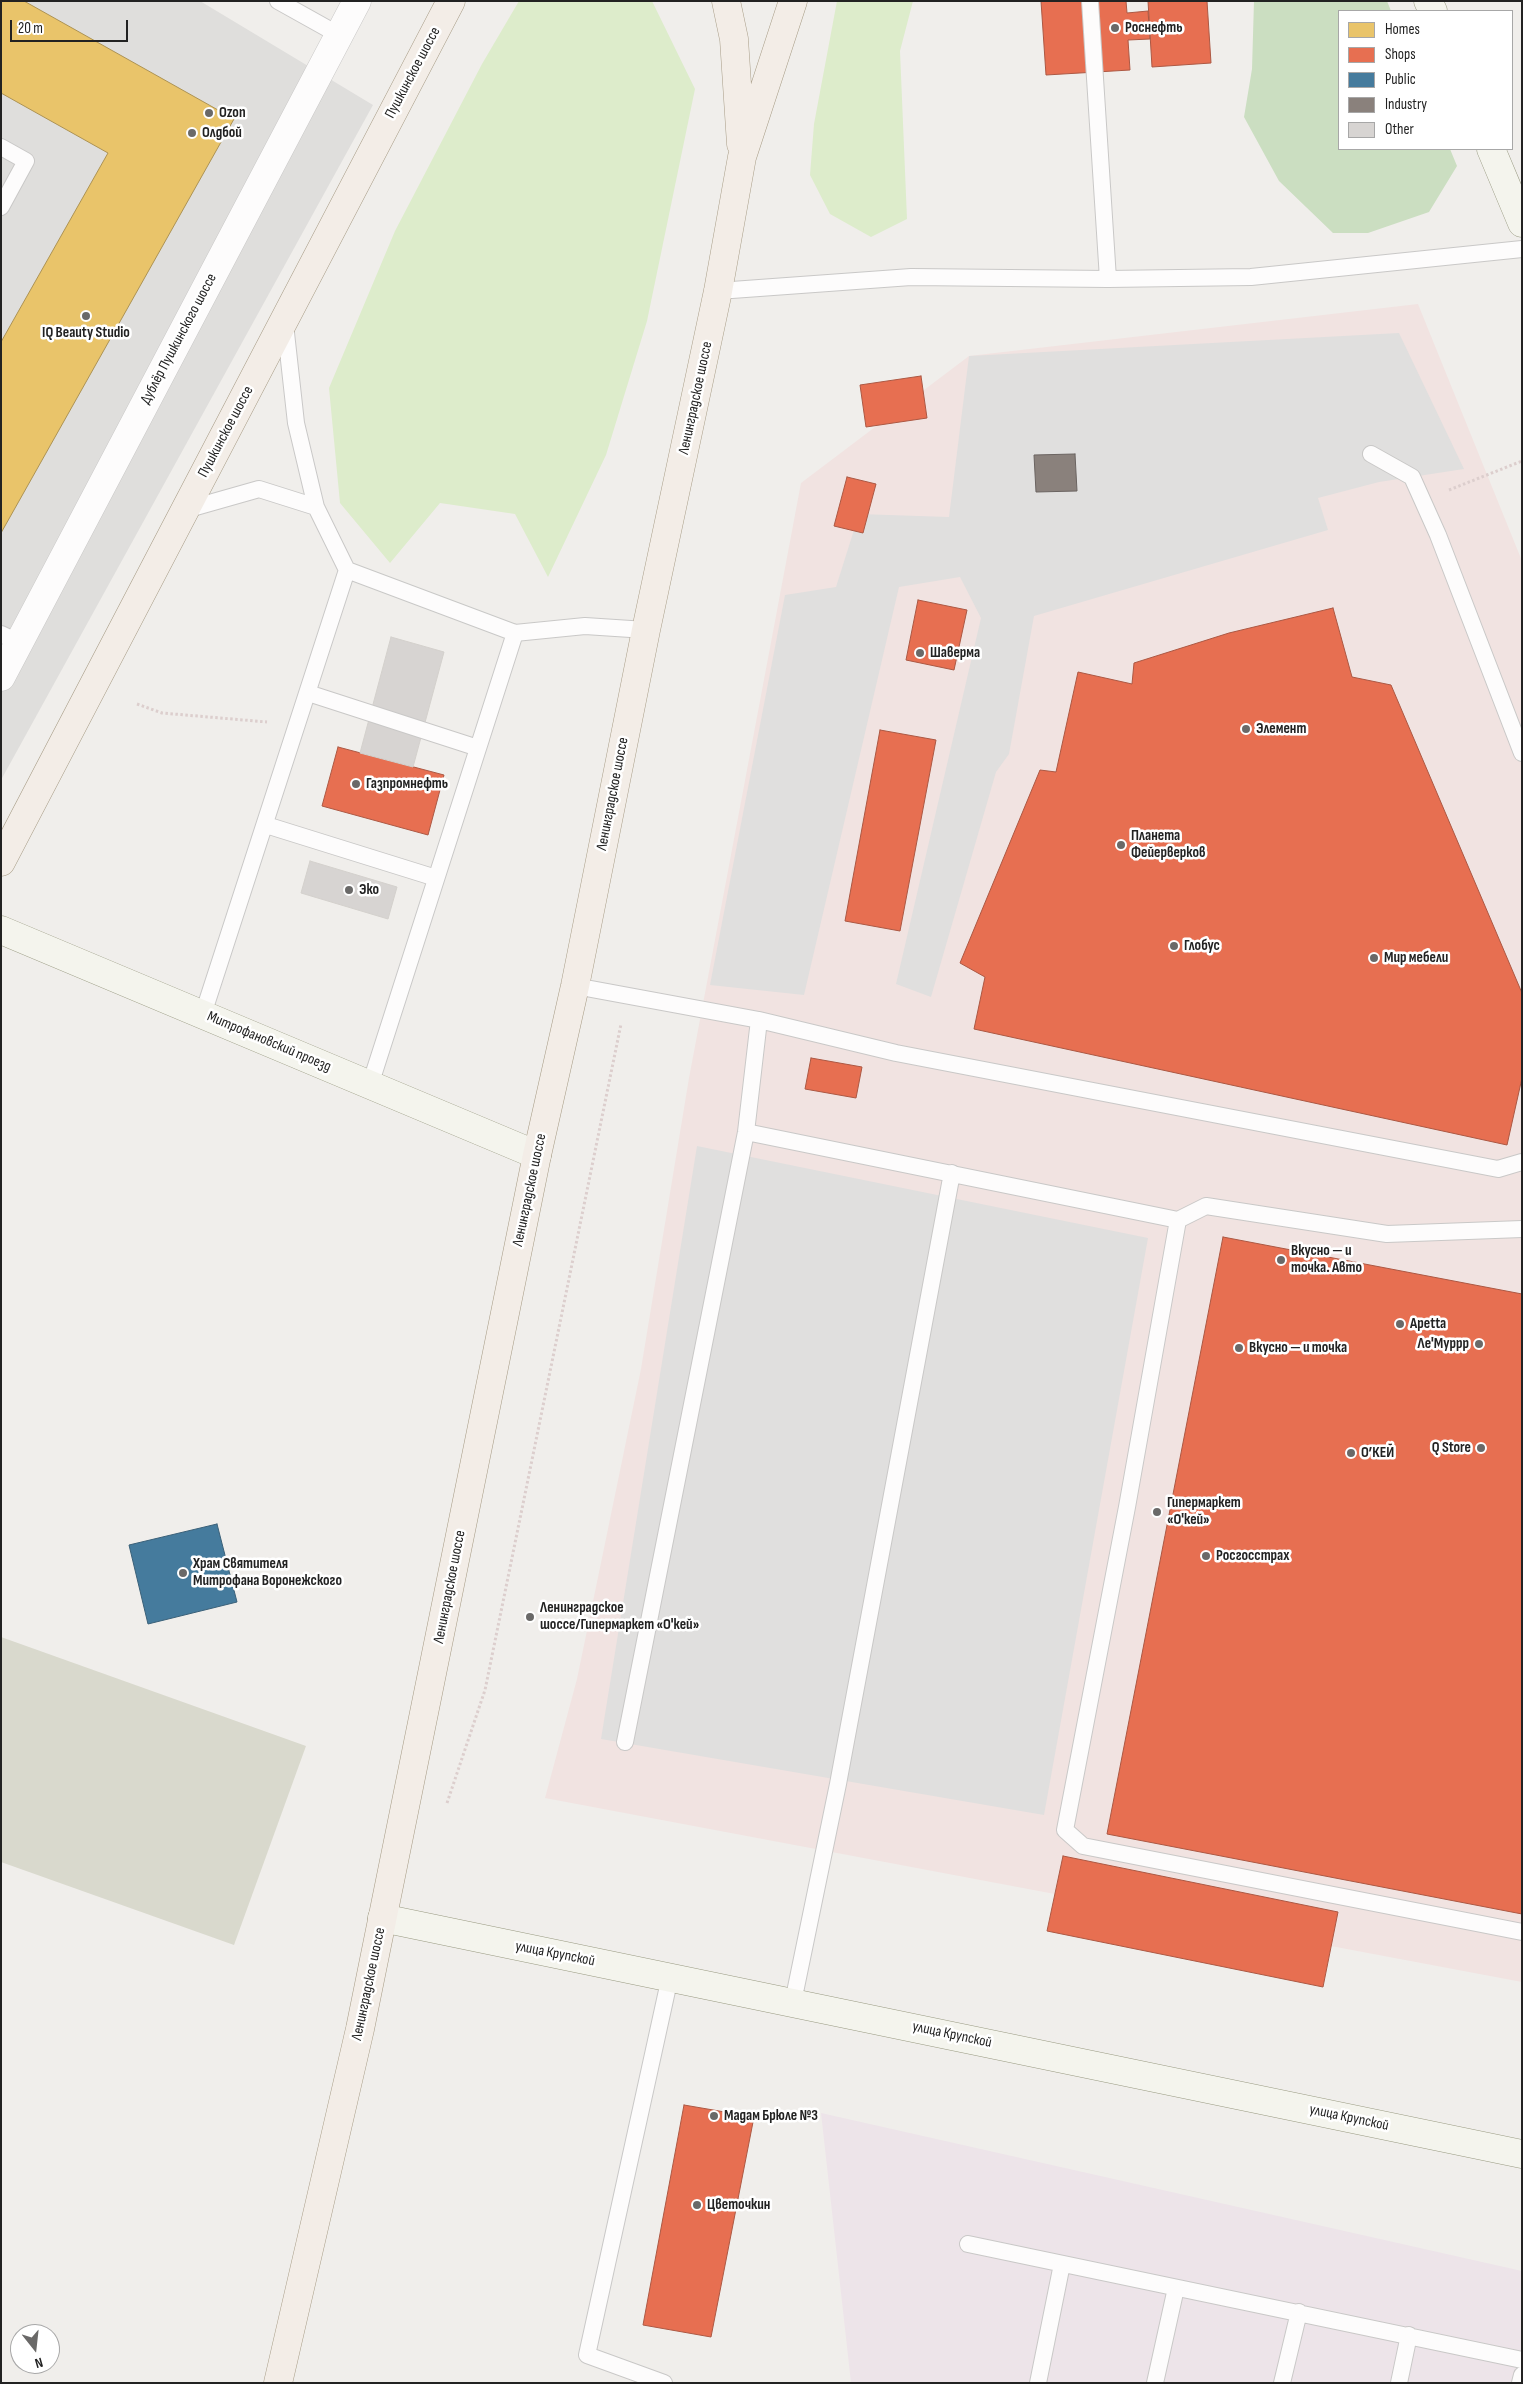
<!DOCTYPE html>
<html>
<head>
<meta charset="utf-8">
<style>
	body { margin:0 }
	#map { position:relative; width:1523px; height:2384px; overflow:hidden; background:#f0eeeb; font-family:"Sofia Sans Condensed",sans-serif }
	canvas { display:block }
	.frame { position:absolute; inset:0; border:2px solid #222; pointer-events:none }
	.legend { position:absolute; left:1338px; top:10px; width:175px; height:140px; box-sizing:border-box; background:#fff; border:1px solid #a7a7a7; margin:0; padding:6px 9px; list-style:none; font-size:15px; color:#222 }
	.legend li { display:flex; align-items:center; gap:10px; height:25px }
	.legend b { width:25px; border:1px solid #a7a7a7 }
	.north { position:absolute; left:10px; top:2324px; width:50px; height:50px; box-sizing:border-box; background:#fff; border:1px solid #a7a7a7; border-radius:50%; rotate:164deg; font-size:14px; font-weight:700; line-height:20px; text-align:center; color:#222 }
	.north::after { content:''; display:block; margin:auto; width:18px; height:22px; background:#6a6968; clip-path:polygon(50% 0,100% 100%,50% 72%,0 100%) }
	.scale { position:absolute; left:10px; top:20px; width:118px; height:22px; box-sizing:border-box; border:2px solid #222; border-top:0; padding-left:6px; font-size:15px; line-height:18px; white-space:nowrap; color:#222; -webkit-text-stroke:4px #fff; paint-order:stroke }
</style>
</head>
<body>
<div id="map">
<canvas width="1523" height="2384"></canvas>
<div class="frame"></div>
<ul class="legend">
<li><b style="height:14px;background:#e9c46a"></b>Homes</li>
<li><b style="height:14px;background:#e76f51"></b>Shops</li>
<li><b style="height:14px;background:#457b9d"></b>Public</li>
<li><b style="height:14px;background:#8a817c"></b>Industry</li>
<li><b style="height:14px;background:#d7d4d2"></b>Other</li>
</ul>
<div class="north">N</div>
<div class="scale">20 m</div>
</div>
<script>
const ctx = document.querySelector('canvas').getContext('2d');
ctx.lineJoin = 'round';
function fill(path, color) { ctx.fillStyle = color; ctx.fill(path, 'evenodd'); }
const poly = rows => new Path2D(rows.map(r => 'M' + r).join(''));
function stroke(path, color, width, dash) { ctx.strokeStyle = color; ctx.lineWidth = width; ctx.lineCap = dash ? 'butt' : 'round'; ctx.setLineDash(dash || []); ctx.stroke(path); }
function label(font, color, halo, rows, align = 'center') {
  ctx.font = font + ' "Sofia Sans Condensed",sans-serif'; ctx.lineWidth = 5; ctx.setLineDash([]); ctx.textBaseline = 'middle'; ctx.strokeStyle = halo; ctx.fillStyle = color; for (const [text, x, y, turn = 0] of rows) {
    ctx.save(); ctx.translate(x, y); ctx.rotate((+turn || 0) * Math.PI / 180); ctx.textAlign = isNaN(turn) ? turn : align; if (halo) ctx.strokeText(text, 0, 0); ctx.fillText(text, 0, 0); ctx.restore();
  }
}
fill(poly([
	[1,1,200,1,373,105,1,780]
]), '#dfdedc');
fill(poly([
	[1418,304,1522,561,1522,1982,545,1798,577,1679,641,1369,689,1078,801,483,969,356]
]), '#f1e3e1');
fill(poly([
	[821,2113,1522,2271,1522,2383,851,2383]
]), '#ede4e9');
fill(poly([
	[1,1637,306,1746,234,1945,1,1862]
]), '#d9d9cd');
fill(poly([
	[519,1,652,1,695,89,647,321,606,455,548,577,515,514,440,503,390,563,340,503,329,388,395,231,482,64],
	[837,1,913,1,900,51,907,219,871,237,830,214,810,175,814,124]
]), '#ddeccb');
fill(poly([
	[1254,1,1387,1,1391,11,1339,11,1339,149,1450,149,1457,166,1429,212,1368,233,1333,233,1279,181,1244,117,1252,69]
]), '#cbdec1');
fill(poly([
	[1399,333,1464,469,1379,482,1318,498,1328,530,1034,616,1009,754,996,772,931,997,896,984,981,618,960,577,899,587,804,995,710,985,785,595,836,587,859,514,949,517,969,356],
	[697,1146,1148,1238,1044,1815,601,1739]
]), '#e0dfde');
const homes = poly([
	[1,1,24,1,234,119,1,533,1,342,108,153,1,93,1,1]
]);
fill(homes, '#e9c46a');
stroke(homes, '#ad9354', 1);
const shops = poly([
	[1041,1,1126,1,1127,13,1148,11,1150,39,1128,40,1130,70,1046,75,1041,1],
	[1148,1,1207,1,1211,63,1152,67,1148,1],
	[921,376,927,418,866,427,860,385,921,376],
	[847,477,876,484,863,533,834,526,847,477],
	[918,600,967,610,954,670,906,660,918,600],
	[1333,608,1352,677,1391,685,1522,993,1522,1078,1507,1145,974,1029,985,977,960,963,1040,770,1056,772,1078,672,1132,684,1134,663,1229,633,1333,608],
	[880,730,936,740,900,931,845,921,880,730],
	[338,747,444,775,428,835,322,806,338,747],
	[811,1058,862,1067,856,1098,805,1089,811,1058],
	[1223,1237,1522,1294,1522,1914,1107,1834,1223,1237],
	[1063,1856,1338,1912,1323,1987,1047,1931,1063,1856],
	[684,2105,754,2117,711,2337,643,2325,684,2105]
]);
fill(shops, '#e76f51');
stroke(shops, '#ac5843', 1);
const public = poly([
	[217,1524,237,1602,148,1624,129,1545,217,1524]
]);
fill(public, '#457b9d');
stroke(public, '#3a6078', 1);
const industry = poly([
	[1075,454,1077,491,1036,492,1034,455,1075,454]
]);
fill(industry, '#8a817c');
stroke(industry, '#6b6461', 1);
const building = poly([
	[391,637,444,652,413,767,360,753,391,637],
	[310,861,397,887,388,919,301,893,310,861]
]);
fill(building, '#d7d4d2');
stroke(building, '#d3d0cc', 1);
const lane = poly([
	[278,1,339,35],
	[1090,1,1108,279],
	[1,147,26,161,1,207],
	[718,291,911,277,1108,279,1251,277,1522,249],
	[285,324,296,423,316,507,347,570,515,633,585,626,646,630],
	[1371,454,1412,477,1438,535,1522,753],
	[185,510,259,489,316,507],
	[1,634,20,643],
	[308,693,478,748],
	[266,825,436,878],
	[575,986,759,1020,896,1053,1498,1169,1522,1162],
	[203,1014,347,570],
	[370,1085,515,633],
	[746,1132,1178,1220,1206,1206,1387,1234,1522,1229],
	[1178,1220,1127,1507,1065,1830,1083,1846,1522,1932],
	[625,1742,746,1132,759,1020],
	[793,2002,838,1784,952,1173],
	[968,2244,1522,2360],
	[664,2383,587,2355,670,1977],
	[1038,2383,1062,2264],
	[1155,2383,1176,2288],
	[1282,2383,1299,2312],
	[1399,2383,1409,2335],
	[1520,2383,1522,2375]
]);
const street = poly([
	[1,677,357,1]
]);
const secondary = poly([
	[1428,1,1433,11],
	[1491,149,1522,223],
	[1,930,537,1155],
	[382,1918,1522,2154]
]);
const primary = poly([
	[726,1,734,39,741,144],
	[1,862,451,1],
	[278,2383,360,2029,537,1155,575,986,646,630,718,291,742,157,793,1]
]);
stroke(lane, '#c9c8c7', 18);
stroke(street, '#c9c8c7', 29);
stroke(secondary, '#999a82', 29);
stroke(primary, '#a79c86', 29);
stroke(poly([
	[1449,490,1522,461],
	[137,704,162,713,267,722],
	[447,1803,485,1690,621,1024]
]), '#dccecd', 3, [2.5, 2.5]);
stroke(lane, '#fdfcfc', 16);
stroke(street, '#fdfcfc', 28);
stroke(secondary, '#f4f4ed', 28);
stroke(primary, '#f3ede7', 28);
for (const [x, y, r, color] of [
	[1115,28,5,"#6a6968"],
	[209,113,5,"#6a6968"],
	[192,133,5,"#6a6968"],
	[86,316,5,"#6a6968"],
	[920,653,5,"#6a6968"],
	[1246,729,5,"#6a6968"],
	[356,784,5,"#6a6968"],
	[1121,845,5,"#6a6968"],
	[349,890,5,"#6a6968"],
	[1174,946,5,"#6a6968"],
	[1374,958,5,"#6a6968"],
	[1281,1260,5,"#6a6968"],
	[1400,1324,5,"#6a6968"],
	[1479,1344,5,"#6a6968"],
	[1239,1348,5,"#6a6968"],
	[1481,1448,5,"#6a6968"],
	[1351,1453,5,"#6a6968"],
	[1157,1512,5,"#6a6968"],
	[1206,1556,5,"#6a6968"],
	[183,1573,5,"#6a6968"],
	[530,1617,5,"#6a6968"],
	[714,2116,5,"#6a6968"],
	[697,2205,5,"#6a6968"]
]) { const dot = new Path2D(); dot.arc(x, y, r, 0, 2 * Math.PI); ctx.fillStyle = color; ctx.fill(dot); stroke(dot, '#fff', 2); }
label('bold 15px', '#222', '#fff', [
	["Роснефть",1125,28],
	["Ozon",219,113],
	["Олдбой",202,133],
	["IQ Beauty Studio",86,333,"center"],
	["Шаверма",930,653],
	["Элемент",1256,729],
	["Газпромнефть",366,784],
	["Планета",1131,836],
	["Фейерверков",1131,853],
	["Эко",359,890],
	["Глобус",1184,946],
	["Мир мебели",1384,958],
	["Вкусно — и",1291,1251],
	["точка. Авто",1291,1268],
	["Apetta",1410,1324],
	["Ле'Муррр",1469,1344,"right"],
	["Вкусно — и точка",1249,1348],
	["Q Store",1471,1448,"right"],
	["О’КЕЙ",1361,1453],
	["Гипермаркет",1167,1503],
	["«О'кей»",1167,1520],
	["Росгосстрах",1216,1556],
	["Храм Святителя",193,1564],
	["Митрофана Воронежского",193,1581],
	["Ленинградское",540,1608],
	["шоссе/Гипермаркет «О'кей»",540,1625],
	["Мадам Брюле №3",724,2116],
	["Цветочкин",707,2205]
], 'left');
label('15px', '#222', '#fff', [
	["Пушкинское шоссе",413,73,-62],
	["Дублёр Пушкинского шоссе",179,339,-62],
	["Ленинградское шоссе",696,398,-78],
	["Пушкинское шоссе",226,432,-62],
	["Ленинградское шоссе",613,794,-79],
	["Митрофановский проезд",269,1042,23],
	["Ленинградское шоссе",530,1190,-78],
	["Ленинградское шоссе",450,1587,-79],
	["улица Крупской",555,1954,11],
	["Ленинградское шоссе",369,1984,-78],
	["улица Крупской",952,2035,12],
	["улица Крупской",1349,2118,12]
]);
</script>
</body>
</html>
